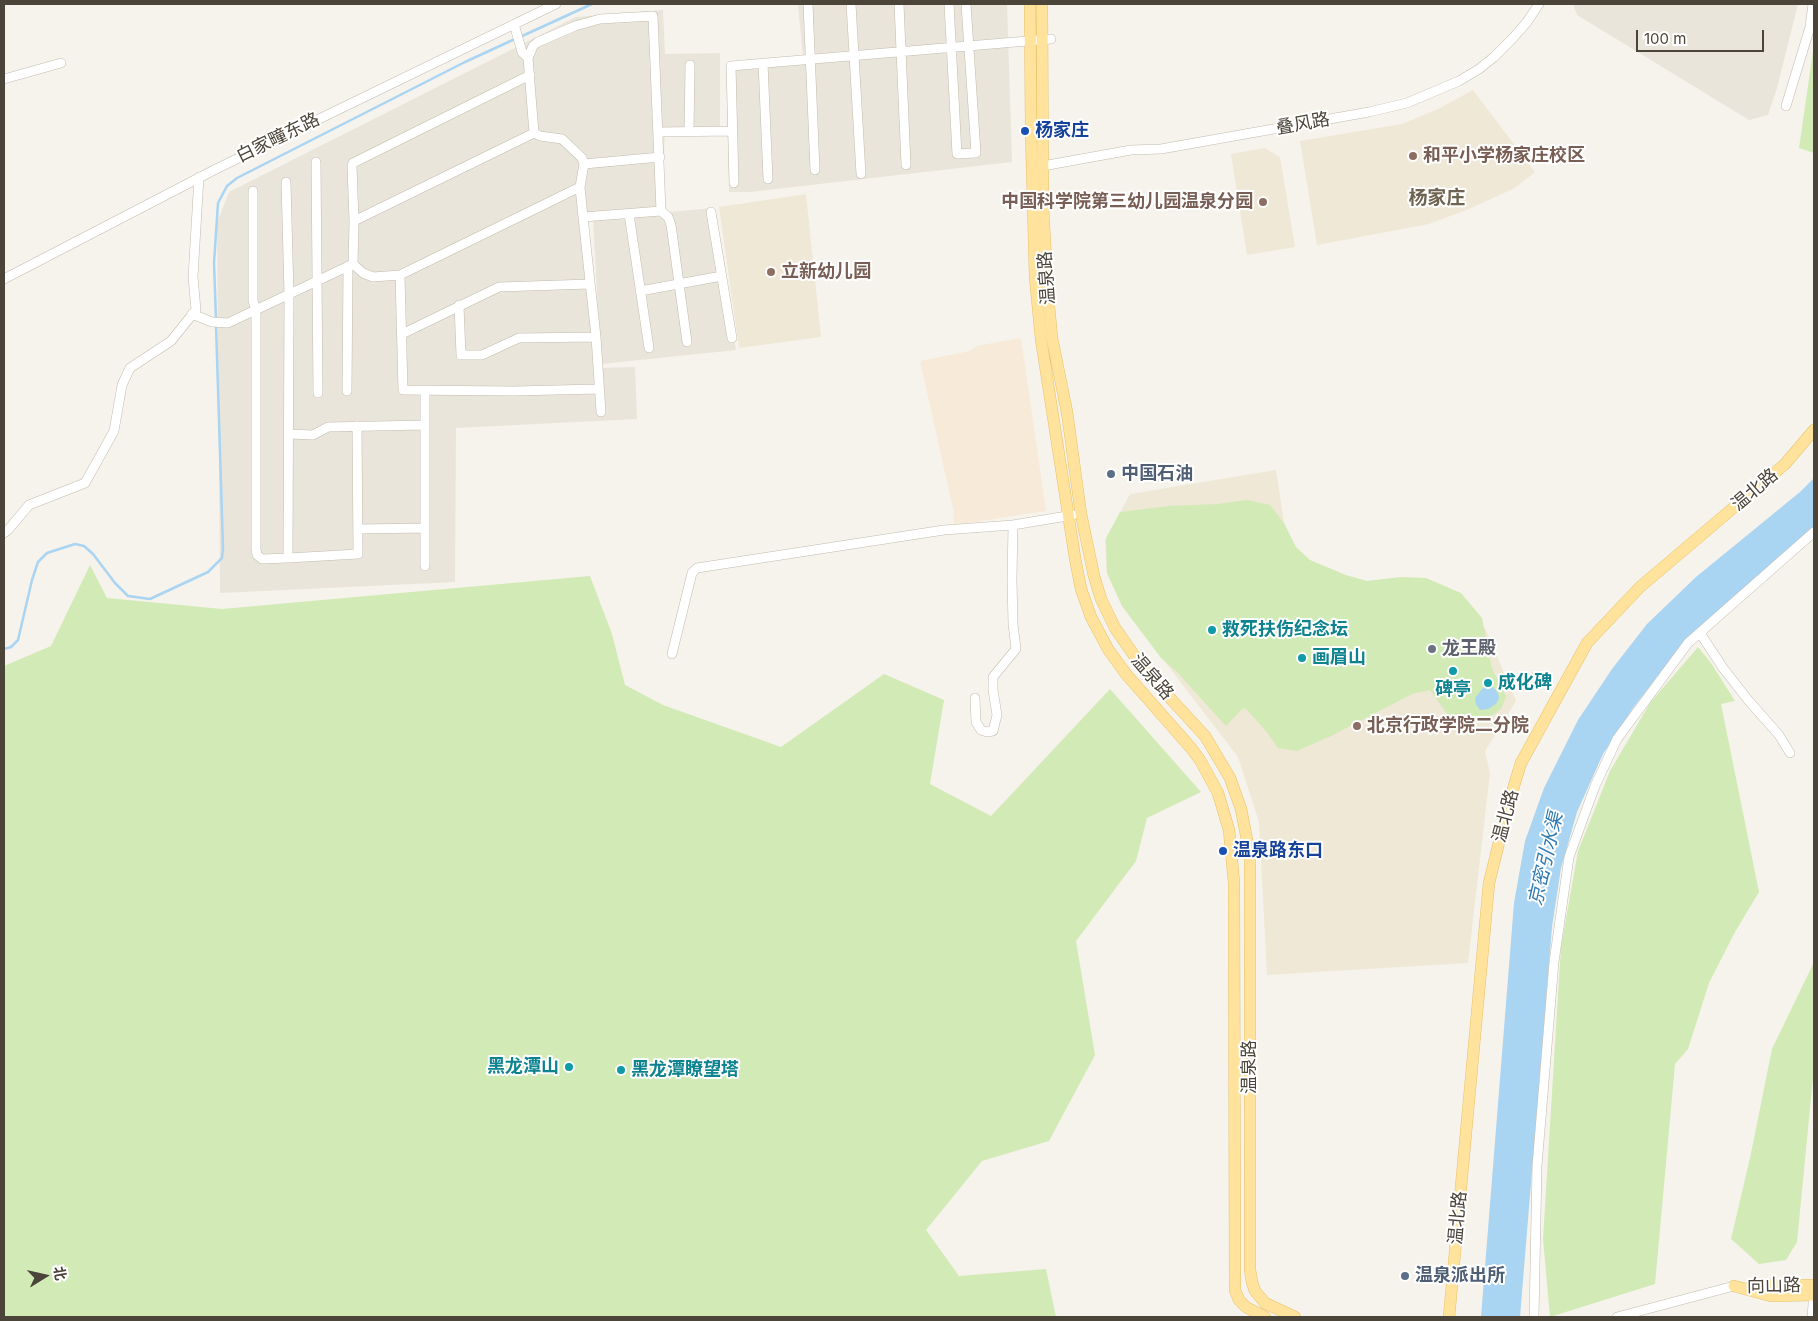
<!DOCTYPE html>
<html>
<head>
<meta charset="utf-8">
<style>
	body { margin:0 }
	#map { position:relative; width:1818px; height:1321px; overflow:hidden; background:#f6f3ec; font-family:Inter,"Noto Sans SC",sans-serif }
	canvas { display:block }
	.frame { position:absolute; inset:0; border:5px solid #4b4439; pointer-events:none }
	.north { position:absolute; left:20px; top:1251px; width:50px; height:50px; -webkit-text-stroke:4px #fff; paint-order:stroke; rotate:80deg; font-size:14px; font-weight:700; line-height:20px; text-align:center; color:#4b4439 }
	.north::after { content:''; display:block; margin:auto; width:18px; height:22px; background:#4b4439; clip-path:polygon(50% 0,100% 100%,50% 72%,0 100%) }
	.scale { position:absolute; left:1636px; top:30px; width:128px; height:22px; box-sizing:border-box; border:2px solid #4b4439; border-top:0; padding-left:6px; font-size:15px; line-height:18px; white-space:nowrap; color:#4b4439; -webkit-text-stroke:4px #fff; paint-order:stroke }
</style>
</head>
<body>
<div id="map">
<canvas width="1818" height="1321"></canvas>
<div class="frame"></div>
<div class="north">北</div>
<div class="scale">100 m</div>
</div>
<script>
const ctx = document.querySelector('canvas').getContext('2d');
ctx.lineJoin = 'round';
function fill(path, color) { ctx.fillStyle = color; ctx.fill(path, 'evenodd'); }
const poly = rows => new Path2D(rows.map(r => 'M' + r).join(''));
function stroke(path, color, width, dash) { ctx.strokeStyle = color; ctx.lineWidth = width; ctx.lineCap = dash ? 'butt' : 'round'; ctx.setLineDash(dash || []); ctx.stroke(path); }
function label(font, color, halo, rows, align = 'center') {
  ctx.font = font + ' Inter,"Noto Sans SC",sans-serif'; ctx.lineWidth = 4; ctx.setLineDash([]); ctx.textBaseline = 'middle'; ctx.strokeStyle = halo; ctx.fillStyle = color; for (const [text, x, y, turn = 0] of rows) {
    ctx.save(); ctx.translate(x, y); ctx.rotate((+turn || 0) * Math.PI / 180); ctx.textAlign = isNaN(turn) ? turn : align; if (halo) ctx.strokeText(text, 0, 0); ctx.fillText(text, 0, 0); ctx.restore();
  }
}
fill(poly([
	[798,4,1007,4,1012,162,750,192,729,192,726,63,803,59],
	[1573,4,1798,4,1777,88,1768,115,1749,120,1577,15],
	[663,10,665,54,720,53,720,127,665,129,662,210,586,216,597,368,635,367,637,419,456,428,455,582,220,593,217,223,229,192,576,17],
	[713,208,736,350,601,364,593,219]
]), '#eae5da');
fill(poly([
	[1021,338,1046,511,954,525,953,509,920,361,970,351,976,346]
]), '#f7ead8');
fill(poly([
	[1473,90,1535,172,1515,188,1469,209,1429,224,1317,245,1300,141,1402,124,1438,109],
	[1265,148,1280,157,1295,247,1247,255,1231,154],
	[806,194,821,337,739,348,719,207],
	[1276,470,1289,555,1348,584,1452,603,1485,628,1516,701,1485,751,1490,773,1468,963,1267,975,1259,822,1238,757,1122,606,1107,573,1105,541,1130,494]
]), '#efe8d6');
fill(poly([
	[1814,44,1814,153,1799,148],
	[1247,500,1270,505,1284,523,1296,547,1310,560,1346,575,1367,581,1401,577,1426,578,1461,593,1482,618,1492,669,1501,685,1506,697,1501,709,1491,716,1459,726,1455,725,1430,690,1412,694,1331,736,1297,751,1278,748,1266,731,1247,710,1243,708,1226,726,1177,672,1161,658,1122,606,1107,573,1106,538,1120,512,1169,506,1218,504],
	[90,565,107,598,222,609,590,576,612,634,625,685,663,705,781,747,884,674,944,700,930,784,991,816,1110,689,1201,792,1147,818,1136,861,1076,941,1095,1055,1049,1141,982,1161,926,1230,959,1276,1046,1269,1056,1317,4,1317,4,666,51,646],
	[1698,647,1711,663,1735,701,1721,704,1759,892,1735,932,1709,983,1688,1049,1675,1064,1655,1284,1550,1317,1543,1239,1561,947,1578,851,1610,771,1650,703],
	[1814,962,1814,1067,1797,1242,1786,1260,1759,1264,1731,1239,1750,1158,1772,1049]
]), '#d2eab5');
fill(poly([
	[1814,478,1814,531,1691,635,1665,667,1633,708,1603,754,1577,812,1561,868,1552,927,1520,1317,1481,1317,1514,903,1525,841,1544,788,1578,720,1612,669,1647,624,1696,577,1800,492],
	[1487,683,1493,687,1498,693,1499,698,1496,704,1488,709,1480,710,1476,704,1475,698]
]), '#a9d4f2');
stroke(poly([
	[520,37,592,4],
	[216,319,214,263,218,203,227,186,237,178,465,62,515,39],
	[4,649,11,647,18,640,32,580,38,562,47,553,75,544,84,546,93,554,115,583,128,596,150,599,208,572,222,558,223,548,216,325]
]), '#a9d4f2', 2.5);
const minor = poly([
	[808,4,815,170],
	[851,4,861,174],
	[899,4,906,165],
	[949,4,957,154,976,153,966,4],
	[763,63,768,179],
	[4,79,61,63],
	[1786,106,1810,27,1813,4],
	[659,132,732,131],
	[689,132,690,65],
	[534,133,540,136,562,139,582,158,584,164,580,187],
	[316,162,318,393],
	[584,164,660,157],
	[1037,167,1131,150,1161,149,1369,112,1407,103,1459,81,1479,69,1494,57,1513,38,1527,22,1539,4],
	[286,182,289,294,288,558,358,554,357,426],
	[734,183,731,66,1051,39],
	[253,191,253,301,256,310,256,549,257,555,262,559,288,558],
	[661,211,668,217,671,225,687,342],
	[711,212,732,338],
	[629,214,649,348],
	[583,217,596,337,601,412],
	[354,221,352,166,353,163,530,75],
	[353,264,363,273,373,277,400,275,580,187,583,217,661,211,653,16,600,19,575,26,538,42,533,46,528,58],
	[400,275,403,390,514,391,599,389],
	[4,279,216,169,556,4],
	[640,291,722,276],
	[459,305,461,355,482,355,519,338,596,337],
	[192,314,212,322,228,323,353,264,354,221,534,133,528,58,522,52,514,24],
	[402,334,499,287,590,284],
	[347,391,348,266],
	[425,392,425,566],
	[289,434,313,435,328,427,425,425],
	[358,529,425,528],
	[4,533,8,530,29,505,85,483,114,431,122,385,130,368,171,341,196,310,193,277,199,177],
	[1700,633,1723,668,1748,700,1779,735,1790,753],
	[672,654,692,573,697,568,944,530,1013,525,1073,515],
	[975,698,976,722,981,730,987,732,993,731,997,715,993,690,993,677,1016,649,1013,624,1012,579,1013,525],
	[1534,1317,1537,1166,1554,962,1569,857,1595,786,1617,739,1688,643,1814,532],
	[1617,1317,1734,1286],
	[1812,1317,1814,1292]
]);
const major = poly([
	[1030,4,1031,131,1035,277,1041,339,1075,558,1081,589,1091,617,1108,649,1126,674,1191,748,1200,760,1218,793,1229,830,1234,883,1235,1290,1239,1300,1246,1307,1265,1317],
	[1042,4,1043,208,1048,295,1052,338,1067,412,1081,514,1094,576,1101,599,1115,628,1145,671,1205,736,1230,778,1241,809,1250,855,1250,1270,1252,1282,1255,1291,1265,1303,1295,1317],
	[1734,1286,1771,1296,1814,1295],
	[1751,1286,1814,1285],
	[1449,1317,1489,883,1509,802,1521,763,1587,643,1640,587,1785,464,1814,430]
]);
stroke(minor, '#c2bbae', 10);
stroke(major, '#e6c16a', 12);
stroke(minor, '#fff', 9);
stroke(major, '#ffe39c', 11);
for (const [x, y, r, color] of [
	[1025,131,5,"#1a4fb4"],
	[1413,156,5,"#8d6e63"],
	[1263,202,5,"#8d6e63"],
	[771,272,5,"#8d6e63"],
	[1111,474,5,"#5c6f8a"],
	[1212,630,5,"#0f9aa8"],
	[1432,649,5,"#6b7280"],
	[1302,658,5,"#0f9aa8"],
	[1453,671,5,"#0f9aa8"],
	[1488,683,5,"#0f9aa8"],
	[1357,726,5,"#8d6e63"],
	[1223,851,5,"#1a4fb4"],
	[569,1067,5,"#0f9aa8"],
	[621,1070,5,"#0f9aa8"],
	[1405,1276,5,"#5c6f8a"]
]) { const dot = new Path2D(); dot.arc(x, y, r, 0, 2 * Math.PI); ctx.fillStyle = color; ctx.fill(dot); stroke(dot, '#fff', 2); }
label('18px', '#4b4439', '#fff', [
	["叠风路",1303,124,-10],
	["白家疃东路",278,138,-26],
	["温泉路",1047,278,-94],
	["温北路",1755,490,-40],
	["温泉路",1152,677,49],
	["温北路",1506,816,-75],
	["温泉路",1250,1067,-90],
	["温北路",1458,1218,-85],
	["向山路",1774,1286,-1]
]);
label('bold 18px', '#164399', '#fff', [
	["杨家庄",1035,131],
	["温泉路东口",1233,851]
], 'left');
label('bold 18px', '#785e54', '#fff', [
	["和平小学杨家庄校区",1423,156],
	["中国科学院第三幼儿园温泉分园",1253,202,"right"],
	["立新幼儿园",781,272],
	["北京行政学院二分院",1367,726]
], 'left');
label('bold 18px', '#4e5e75', '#fff', [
	["中国石油",1121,474],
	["温泉派出所",1415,1276]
], 'left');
label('bold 18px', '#0d838f', '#fff', [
	["救死扶伤纪念坛",1222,630],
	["画眉山",1312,658],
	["成化碑",1498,683],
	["碑亭",1453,690,"center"],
	["黑龙潭山",559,1067,"right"],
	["黑龙潭瞭望塔",631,1070]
], 'left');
label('bold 18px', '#5b616d', '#fff', [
	["龙王殿",1442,649]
], 'left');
label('bold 19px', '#6e6250', '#fff', [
	["杨家庄",1437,198]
]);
label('italic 19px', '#2e7ab2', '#fff', [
	["京密引水渠",1546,859,-77]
]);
</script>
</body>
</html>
